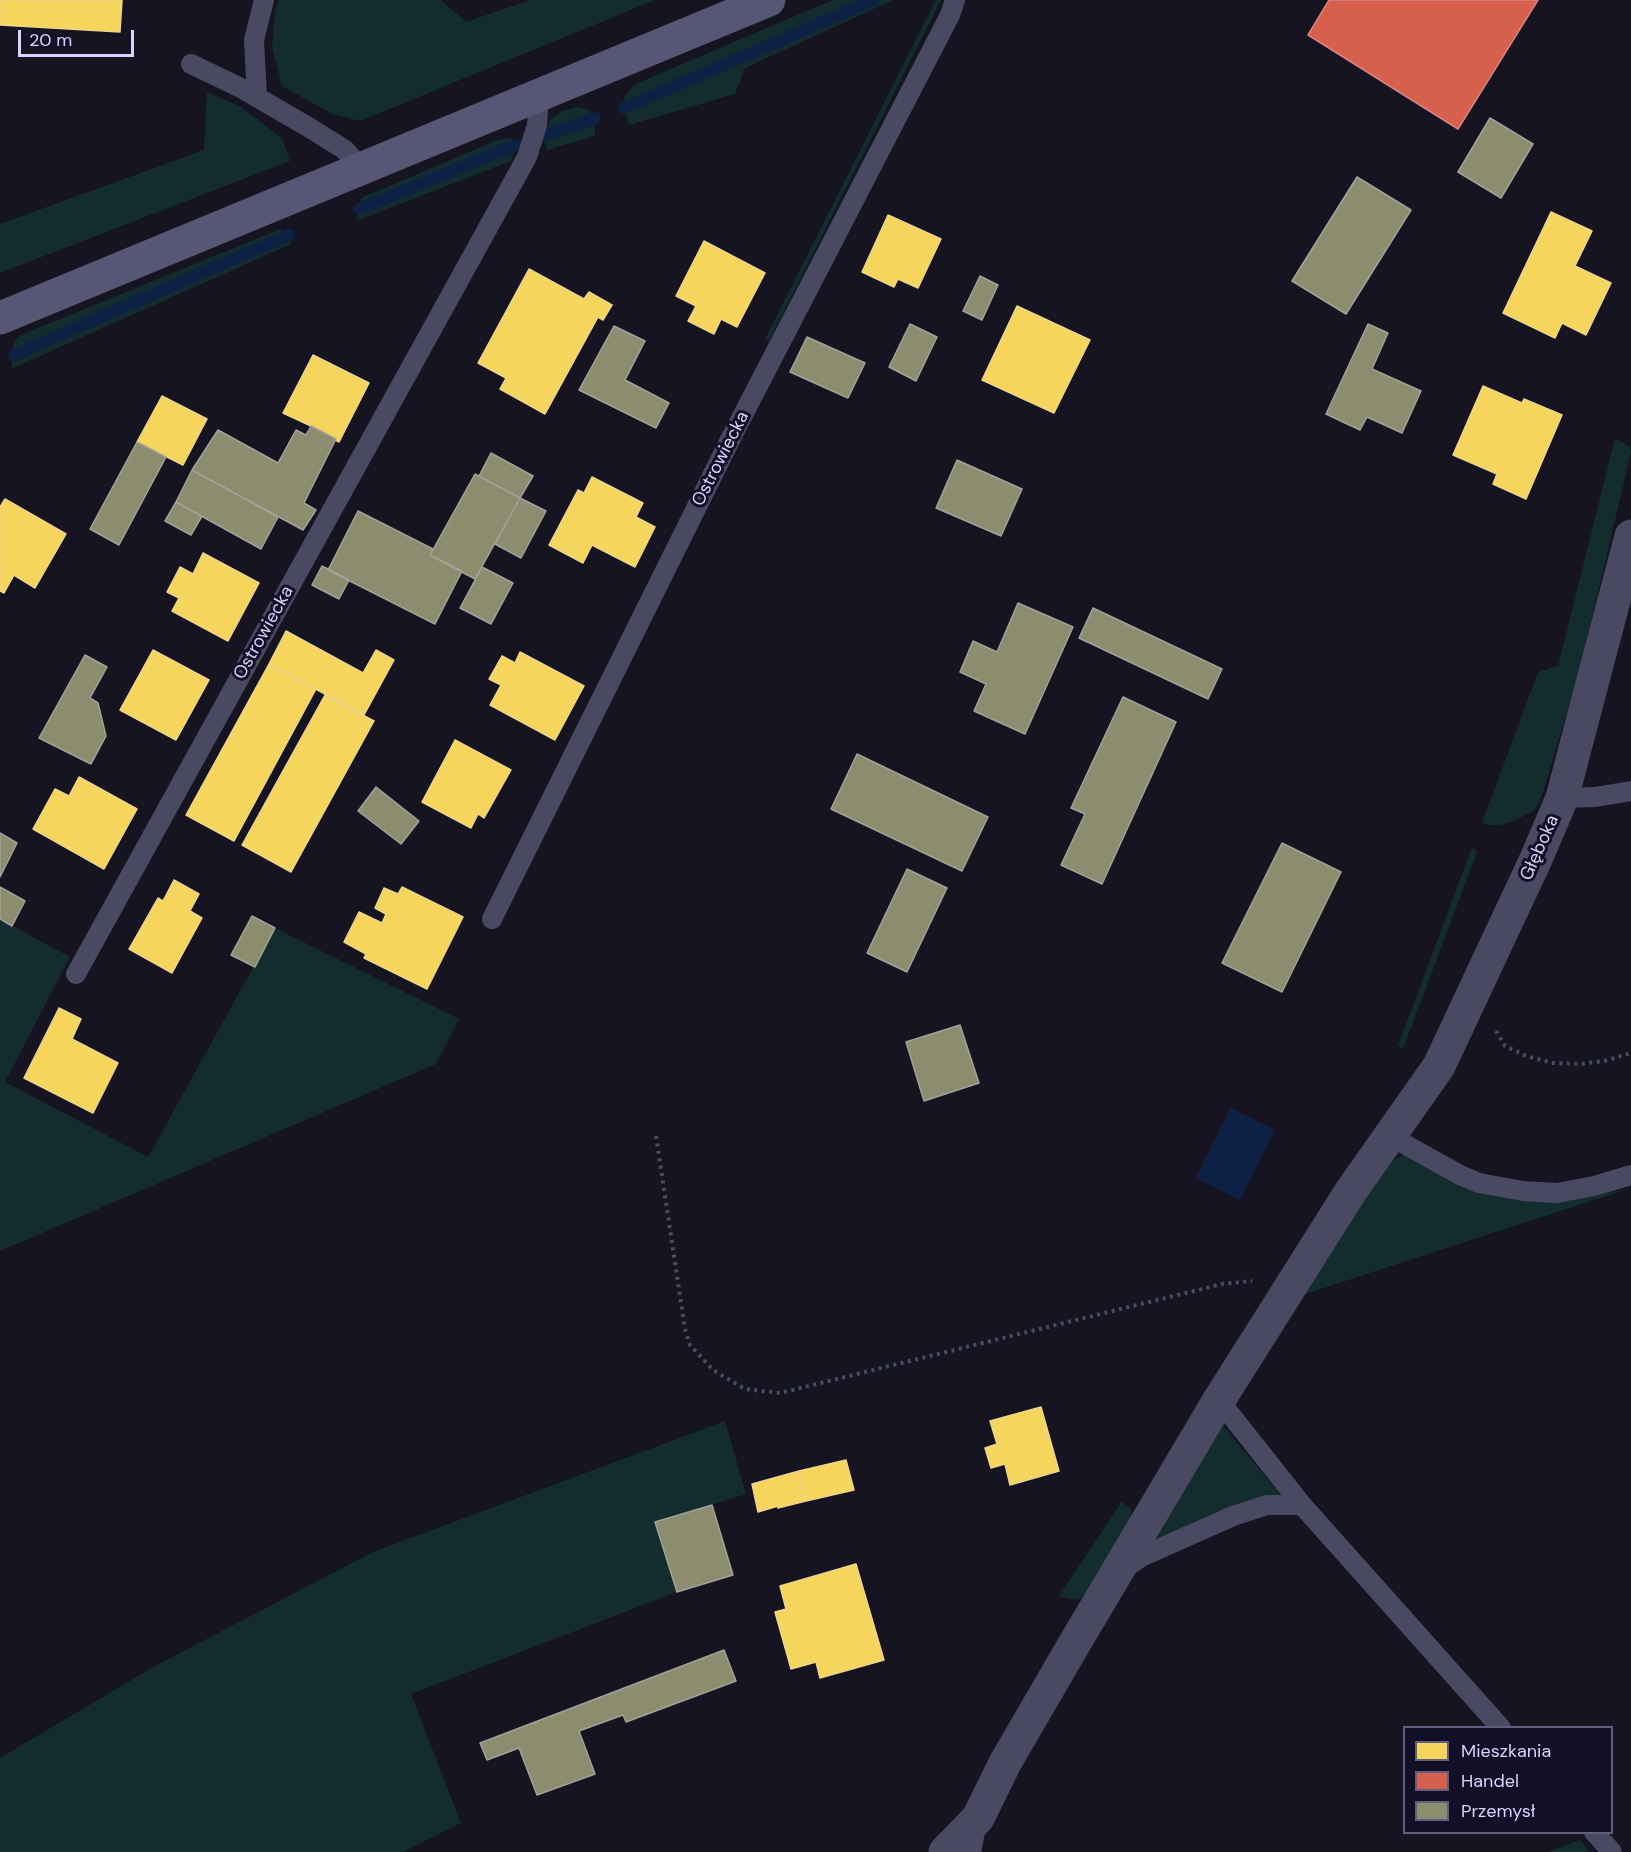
<!DOCTYPE html>
<html>
<head>
<meta charset="utf-8">
<style>
	body { margin:0 }
	#map { position:relative; width:1631px; height:1852px; overflow:hidden; background:#161421; font-family:"DM Sans",sans-serif }
	canvas { display:block }
	.legend { position:absolute; left:1403px; top:1726px; width:210px; height:108px; box-sizing:border-box; background:#130f26; border:2px solid #625e7d; margin:0; padding:8px 10px; list-style:none; font-size:18px; color:#d9d4ff }
	.legend li { display:flex; align-items:center; gap:12px; height:30px }
	.legend b { width:30px; border:2px solid #625e7d }
	.scale { position:absolute; left:18px; top:30px; width:116px; height:27px; box-sizing:border-box; border:3px solid #d9d4ff; border-top:0; padding-left:8px; font-size:18px; line-height:21px; white-space:nowrap; color:#d9d4ff; -webkit-text-stroke:4px #130f26; paint-order:stroke }
</style>
</head>
<body>
<div id="map">
<canvas width="1631" height="1852"></canvas>
<ul class="legend">
<li><b style="height:16px;background:#f6d55c"></b>Mieszkania</li>
<li><b style="height:16px;background:#d6604d"></b>Handel</li>
<li><b style="height:16px;background:#8c8c6e"></b>Przemysł</li>
</ul>
<div class="scale">20 m</div>
</div>
<script>
const ctx = document.querySelector('canvas').getContext('2d');
ctx.lineJoin = 'round';
function fill(path, color) { ctx.fillStyle = color; ctx.fill(path, 'evenodd'); }
const poly = rows => new Path2D(rows.map(r => 'M' + r).join(''));
function stroke(path, color, width, dash) { ctx.strokeStyle = color; ctx.lineWidth = width; ctx.lineCap = dash ? 'butt' : 'round'; ctx.setLineDash(dash || []); ctx.stroke(path); }
function label(font, color, halo, rows, align = 'center') {
  ctx.font = font + ' "DM Sans",sans-serif'; ctx.lineWidth = 6; ctx.setLineDash([]); ctx.textBaseline = 'middle'; ctx.strokeStyle = halo; ctx.fillStyle = color; for (const [text, x, y, turn = 0] of rows) {
    ctx.save(); ctx.translate(x, y); ctx.rotate((+turn || 0) * Math.PI / 180); ctx.textAlign = isNaN(turn) ? turn : align; if (halo) ctx.strokeText(text, 0, 0); ctx.fillText(text, 0, 0); ctx.restore();
  }
}
fill(poly([
	[279,0,441,0,466,22,530,0,655,0,360,121,332,114,282,86,272,47,275,10],
	[833,0,893,0,745,68,735,94,629,125,624,108,625,96,635,84],
	[936,0,941,0,769,341,765,339],
	[207,92,241,107,282,138,290,161,0,273,0,224,204,150],
	[578,107,589,110,595,118,595,136,547,150,543,136,550,120,562,111],
	[510,138,516,145,511,161,356,221,361,198,497,140],
	[280,229,289,235,291,244,11,369,14,342,21,335],
	[1615,438,1630,447,1631,452,1579,673,1540,802,1533,811,1514,821,1500,825,1489,825,1482,823,1538,672,1558,666],
	[1472,847,1477,852,1403,1049,1398,1046],
	[0,919,70,957,5,1082,148,1157,275,928,459,1019,436,1064,0,1251],
	[1405,1155,1454,1183,1491,1195,1538,1202,1567,1201,1631,1188,1296,1297,1390,1161],
	[725,1421,746,1494,655,1522,677,1592,411,1694,461,1823,403,1852,0,1852,0,1758,155,1666,373,1552],
	[1220,1422,1280,1494,1242,1505,1148,1543],
	[1122,1501,1131,1509,1131,1516,1084,1598,1074,1600,1059,1596],
	[1580,1840,1590,1852,1548,1852]
]), '#132c2d');
fill(poly([
	[1231,1108,1275,1130,1240,1200,1196,1178]
]), '#0d2144');
const homes = poly([
	[0,0,122,0,120,32,0,25,0,0],
	[1551,212,1592,231,1575,266,1611,283,1586,335,1562,323,1555,338,1503,313,1551,212],
	[888,215,941,239,918,288,898,279,894,287,862,272,888,215],
	[704,241,765,273,737,327,721,319,714,334,688,321,696,306,676,296,704,241],
	[529,269,584,299,589,292,612,305,603,320,598,317,545,414,500,389,506,378,478,363,529,269],
	[1017,306,1090,340,1054,413,982,380,1017,306],
	[313,355,369,383,339,442,311,426,283,413,313,355],
	[1483,386,1522,403,1524,399,1562,415,1526,499,1493,484,1497,474,1453,455,1483,386],
	[162,396,207,419,183,465,137,442,162,396],
	[592,477,643,503,636,517,655,527,635,567,592,545,583,563,549,545,578,490,584,493,592,477],
	[5,499,66,534,35,588,14,575,4,593,0,591,0,507,5,499],
	[203,553,259,583,228,641,172,611,179,598,167,592,180,567,193,574,203,553],
	[286,631,363,673,376,650,394,660,364,715,269,664,286,631],
	[153,650,209,680,176,740,120,710,153,650],
	[520,652,584,686,555,740,490,705,501,685,489,679,502,656,515,663,520,652],
	[269,664,316,689,234,841,186,815,269,664],
	[325,695,374,721,291,872,242,845,325,695],
	[455,740,511,770,484,818,478,814,471,828,422,802,455,740],
	[79,777,137,809,104,869,33,829,55,789,69,796,79,777],
	[174,880,199,894,190,911,202,918,172,973,129,949,158,898,163,901,174,880],
	[402,887,463,917,427,989,364,958,366,954,344,942,359,912,382,923,386,914,375,908,384,888,398,894,402,887],
	[59,1008,81,1019,72,1039,118,1063,93,1113,24,1078,59,1008],
	[1041,1407,1059,1471,1010,1485,1005,1464,991,1468,985,1448,997,1444,990,1421,1041,1407],
	[846,1460,854,1490,806,1501,799,1471,846,1460],
	[799,1471,806,1501,778,1508,778,1506,758,1512,752,1484,799,1471],
	[856,1564,884,1660,820,1678,816,1662,791,1669,775,1612,786,1609,780,1586,856,1564]
]);
fill(homes, '#f6d55c');
stroke(homes, '#edd58d', 1.5);
const shops = poly([
	[1329,0,1538,0,1458,129,1308,35,1329,0]
]);
fill(shops, '#d6604d');
stroke(shops, '#d78382', 1.5);
const industry = poly([
	[1490,118,1533,144,1501,198,1458,172,1490,118],
	[1357,177,1411,210,1346,314,1292,281,1357,177],
	[980,276,998,285,982,320,963,311,980,276],
	[910,324,937,337,916,381,889,367,910,324],
	[1368,324,1388,333,1372,369,1421,391,1402,433,1367,417,1360,430,1326,414,1368,324],
	[614,326,645,341,625,380,669,403,656,428,579,390,614,326],
	[807,337,865,363,848,398,790,372,807,337],
	[311,426,336,439,304,503,316,510,303,530,192,470,218,430,278,463,296,430,306,435,311,426],
	[137,442,166,457,119,545,90,529,137,442],
	[491,453,533,476,520,498,479,476,491,453],
	[957,460,1022,489,1001,536,936,508,957,460],
	[192,470,278,517,261,549,176,502,192,470],
	[475,474,520,498,475,579,430,555,475,474],
	[520,498,546,511,521,558,495,544,520,498],
	[176,502,202,516,191,535,165,521,176,502],
	[358,511,433,549,430,555,462,571,435,624,328,570,358,511],
	[322,566,349,580,339,599,312,585,322,566],
	[482,567,513,583,491,624,460,608,482,567],
	[1018,603,1073,627,1025,734,974,711,986,684,960,672,973,641,997,652,1018,603],
	[1093,608,1222,669,1208,699,1079,638,1093,608],
	[85,655,107,667,90,698,98,703,106,736,91,764,39,738,85,655],
	[1123,697,1176,722,1102,884,1061,865,1085,814,1071,808,1123,697],
	[857,754,988,817,962,871,831,809,857,754],
	[376,787,419,821,401,844,358,811,376,787],
	[0,833,17,843,0,877,0,833],
	[1282,843,1341,872,1282,992,1222,963,1282,843],
	[907,869,947,888,907,972,867,953,907,869],
	[0,887,25,901,12,926,0,919,0,887],
	[252,916,275,928,255,967,231,955,252,916],
	[960,1025,979,1083,924,1101,906,1042,960,1025],
	[712,1505,733,1575,677,1592,655,1522,712,1505],
	[724,1650,736,1681,626,1722,623,1715,579,1731,595,1774,537,1795,519,1748,487,1760,480,1743,724,1650]
]);
fill(industry, '#8c8c6e');
stroke(industry, '#a3a29a', 1.5);
stroke(poly([
	[624,108,874,0],
	[543,136,595,118],
	[359,209,516,145],
	[14,355,289,235]
]), '#0d2144', 12);
stroke(poly([
	[1496,1031,1505,1046,1526,1056,1553,1063,1580,1064,1604,1061,1631,1053],
	[656,1136,685,1329,690,1345,713,1370,745,1389,780,1393,1222,1284,1252,1281]
]), '#44505f', 4, [3, 4.5]);
stroke(poly([
	[191,64,241,88,310,128,345,150,362,169],
	[257,97,254,40,264,0],
	[1562,798,1595,797,1631,791],
	[492,919,731,438,950,15,955,0],
	[76,974,527,157,537,125,539,96],
	[1390,1136,1460,1175,1479,1183,1523,1191,1557,1193,1594,1186,1631,1175],
	[1219,1400,1302,1505,1501,1728],
	[1125,1568,1143,1556,1233,1516,1267,1505,1302,1505],
	[1594,1832,1612,1852],
	[971,1852,977,1821]
]), '#4a4962', 20);
stroke(poly([
	[945,1852,978,1818,1005,1763,1073,1646,1219,1400,1351,1191,1439,1066,1536,859,1562,798,1631,536]
]), '#4a4962', 33);
stroke(poly([
	[0,318,769,0]
]), '#575674', 33);
label('18px', '#d9d4ff', '#130f26', [
	["Ostrowiecka",721,459,-63],
	["Ostrowiecka",264,633,-61],
	["Głęboka",1540,848,-66]
]);
</script>
</body>
</html>
